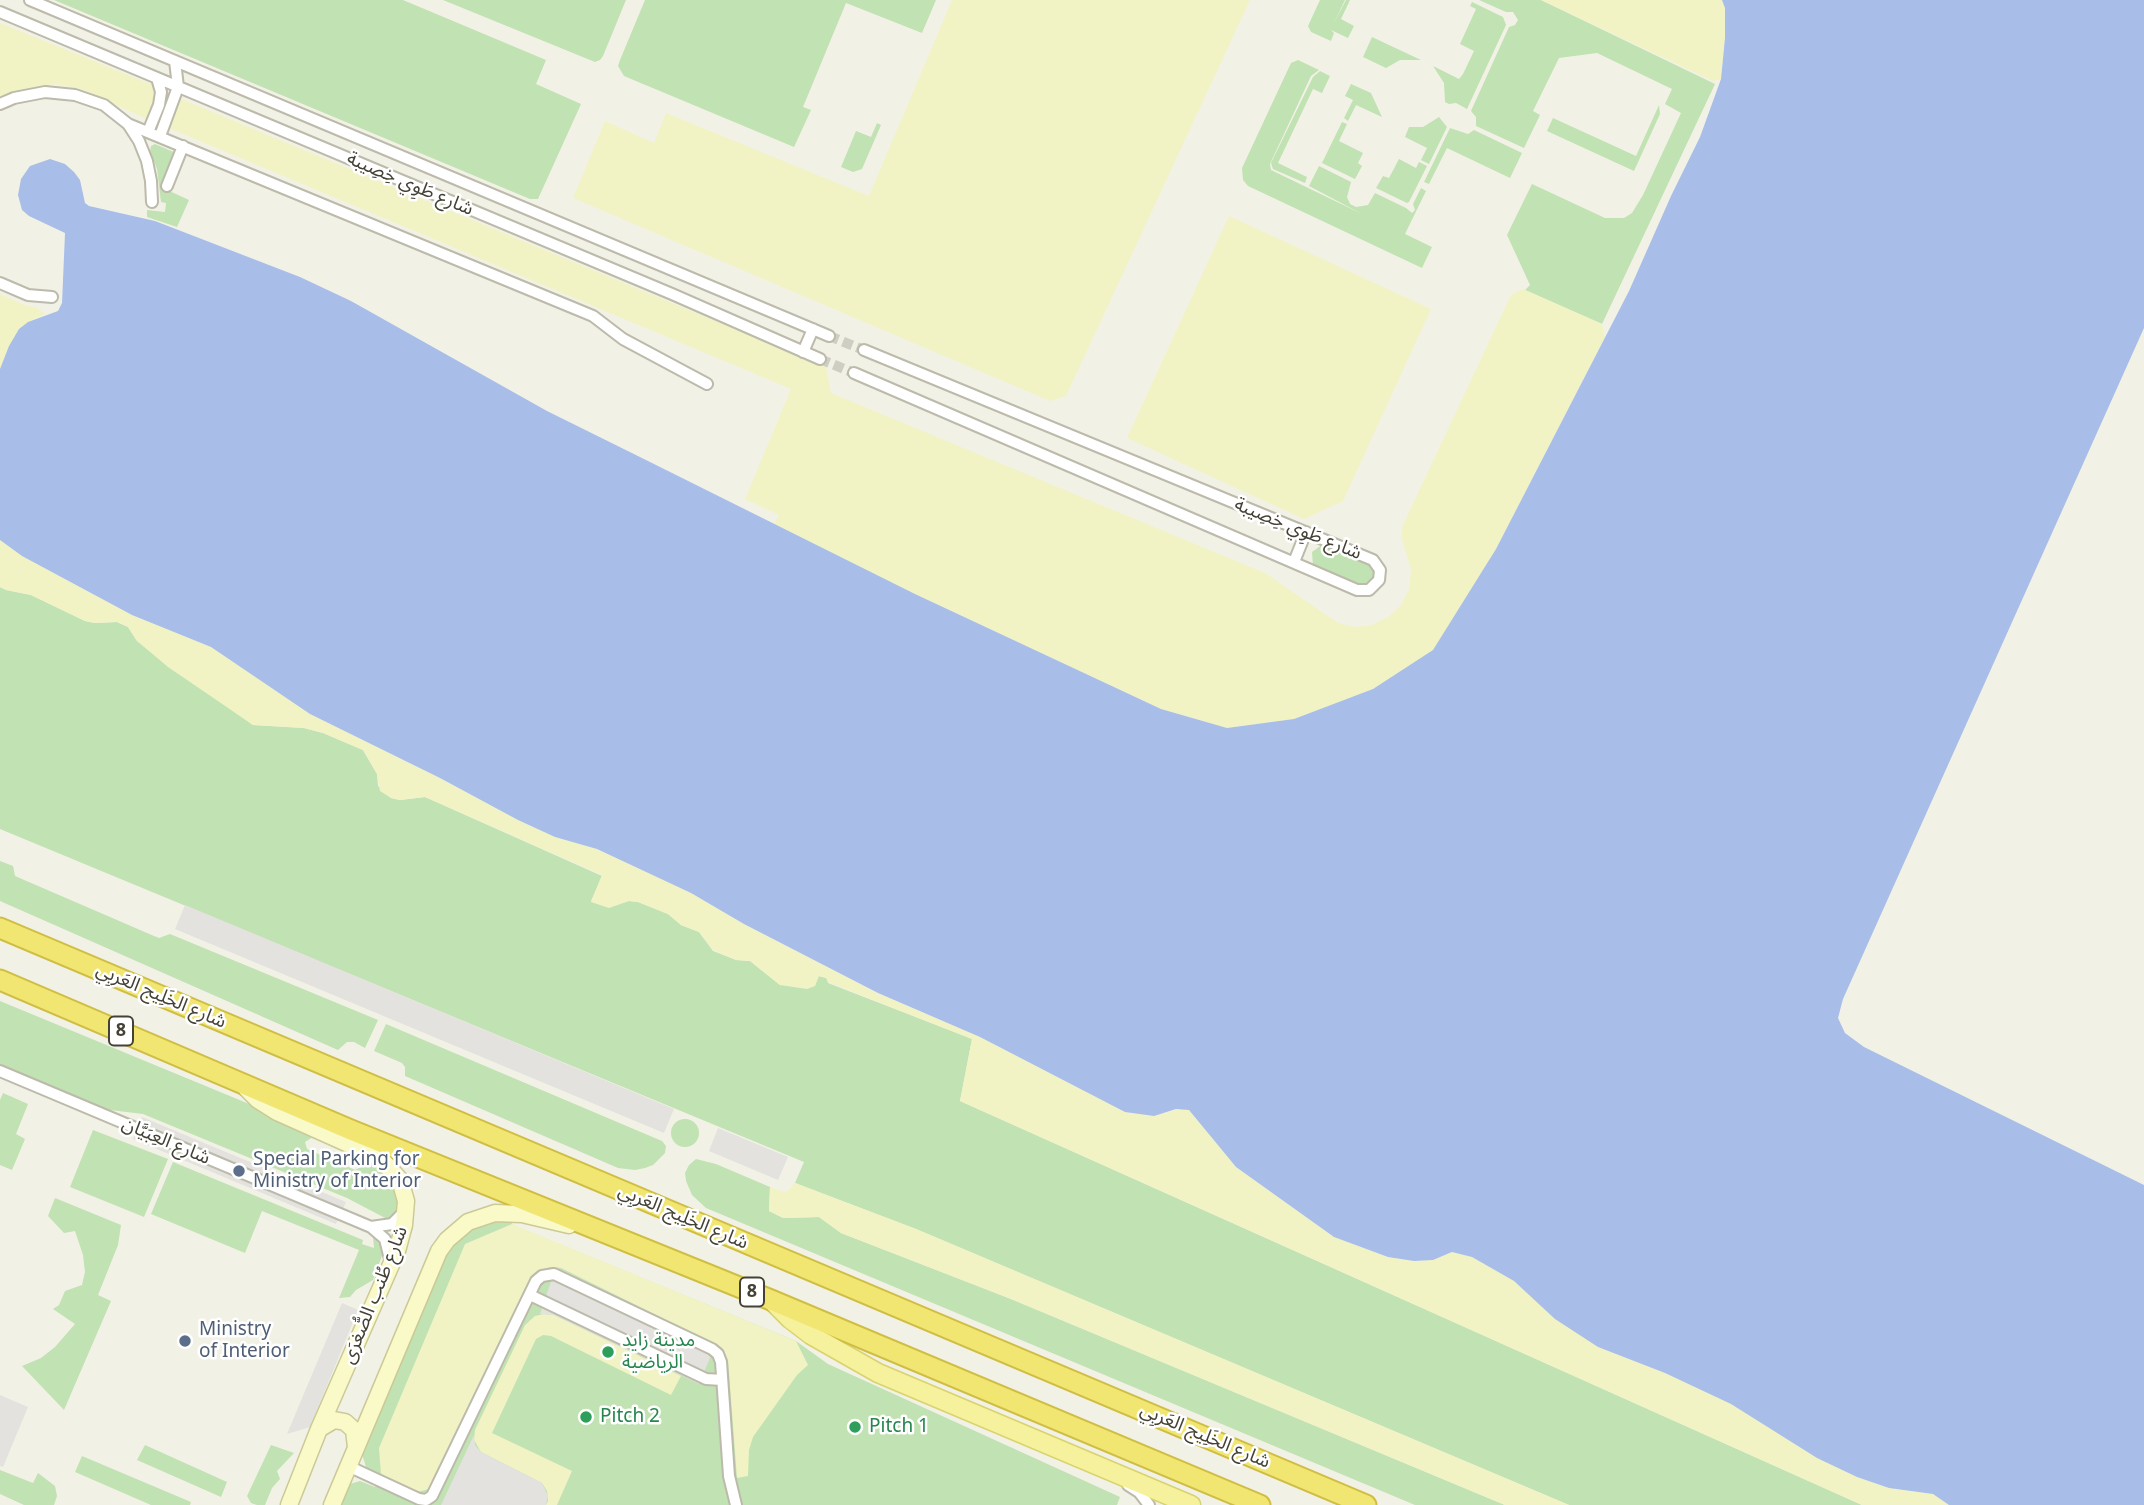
<!DOCTYPE html>
<html>
<head>
<meta charset="utf-8">
<style>
	body { margin:0 }
	canvas { display:block; background:#f2f1e6 }
</style>
</head>
<body>
<canvas width="2144" height="1505"></canvas>
<script>
const ctx = document.querySelector('canvas').getContext('2d');
ctx.lineJoin = 'round';
function fill(path, color) { ctx.fillStyle = color; ctx.fill(path, 'evenodd'); }
const poly = rows => new Path2D(rows.map(r => 'M' + r).join(''));
function stroke(path, color, width, dash) { ctx.strokeStyle = color; ctx.lineWidth = width; ctx.lineCap = dash ? 'butt' : 'round'; ctx.setLineDash(dash || []); ctx.stroke(path); }
function label(font, color, halo, rows, align = 'center') {
  ctx.font = font + ' "Noto Sans","Noto Sans Arabic",sans-serif'; ctx.lineWidth = 5; ctx.setLineDash([]); ctx.textBaseline = 'middle'; ctx.strokeStyle = halo; ctx.fillStyle = color; for (const [text, x, y, turn = 0] of rows) {
    ctx.save(); ctx.translate(x, y); ctx.rotate((+turn || 0) * Math.PI / 180); ctx.textAlign = isNaN(turn) ? turn : align; if (halo) ctx.strokeText(text, 0, 0); ctx.fillText(text, 0, 0); ctx.restore();
  }
}
fill(poly([
	[54,0,403,0,546,60,536,84,581,104,538,199,530,199],
	[443,0,626,0,603,56,600,60,595,62],
	[645,0,936,0,922,33,846,3,803,107,811,110,794,147,624,76,618,66,620,60],
	[1320,0,1345,0,1334,23,1346,0,1350,0,1341,19,1354,26,1348,38,1331,30,1334,33,1331,41,1311,32,1308,26],
	[1479,0,1541,0,1715,84,1602,324,1525,290,1530,285,1507,235,1532,184,1605,218,1624,218,1632,213,1643,195,1681,113,1665,104,1672,89,1597,53,1559,58,1533,111,1540,115,1524,148,1476,126,1476,117,1471,111,1509,27,1515,25,1518,20,1513,12,1506,12],
	[1472,2,1503,17,1506,25,1467,109,1456,103,1449,104,1445,102,1444,83,1433,66,1459,79,1463,74,1474,51,1460,44,1476,9,1470,6],
	[1372,37,1421,60,1400,60,1386,68,1363,57],
	[1298,60,1319,70,1311,76,1270,164,1271,170,1362,214,1309,186,1319,166,1351,182,1347,197,1350,204,1356,207,1368,205,1375,193,1406,208,1412,213,1415,210,1413,204,1421,188,1426,191,1405,234,1432,247,1422,268,1248,186,1243,180,1242,168,1291,63],
	[1320,71,1330,76,1322,93,1313,89,1278,163,1307,177,1305,183,1273,169,1271,163,1313,77],
	[1351,84,1371,93,1382,117,1356,105,1348,121,1344,118,1353,100,1345,96],
	[1659,105,1660,114,1634,171,1547,131,1553,118,1636,156],
	[1439,117,1447,127,1429,164,1421,160,1427,148,1405,137,1409,127,1423,127],
	[1342,122,1347,124,1339,141,1363,153,1358,163,1362,166,1355,179,1322,163],
	[877,123,881,125,862,169,853,172,841,167,856,131,871,137],
	[1450,128,1468,134,1474,130,1522,153,1510,178,1447,148,1429,184,1424,182],
	[155,144,176,153,163,188,189,200,177,227,147,217,147,210,165,212,166,203,161,202,157,169,150,151,151,146],
	[1399,159,1416,168,1419,162,1427,166,1409,202,1407,203,1376,188,1383,176,1389,178],
	[1323,544,1368,561,1376,572,1373,582,1361,588,1313,566,1312,552],
	[0,587,6,590,31,595,85,621,95,623,117,622,128,627,137,641,253,725,304,728,323,733,363,750,377,774,378,786,391,798,400,800,425,797,602,876,591,901,609,907,629,901,638,902,668,914,681,925,699,932,713,951,736,960,750,961,780,985,815,986,818,976,827,978,828,983,972,1039,960,1101,1862,1505,1569,1505,916,1229,795,1183,804,1162,0,829],
	[0,861,13,866,15,876,154,936,159,938,170,934,378,1020,365,1048,354,1042,347,1042,338,1050,0,901],
	[0,1001,300,1125,313,1137,305,1142,307,1149,355,1170,361,1167,359,1158,380,1168,396,1192,398,1210,394,1217,387,1219,347,1198,143,1114,110,1110,0,1066],
	[386,1024,662,1141,666,1146,665,1153,653,1165,645,1168,635,1170,618,1168,405,1076,405,1067,402,1063,374,1051],
	[3,1093,28,1104,16,1134,25,1139,12,1170,0,1165,0,1100],
	'671 1133a14 14 0 1 1 28 0a14 14 0 1 1-28 0Z',
	[93,1130,168,1159,144,1217,70,1187],
	[696,1159,716,1164,770,1187,769,1211,783,1218,819,1217,841,1233,1011,1299,1505,1505,1415,1505,706,1208,692,1195,686,1181,685,1173,689,1165],
	[173,1162,363,1240,362,1244,374,1248,373,1237,382,1246,383,1253,373,1280,356,1290,350,1297,339,1298,359,1250,262,1211,245,1253,151,1214],
	[55,1198,121,1225,118,1245,98,1295,111,1301,64,1410,22,1366,41,1358,55,1347,75,1324,53,1309,59,1305,65,1291,82,1285,85,1272,83,1255,75,1231,64,1233,48,1216],
	[508,1217,513,1225,796,1341,828,1364,1120,1497,1117,1505,340,1505,350,1484,360,1481,375,1487,381,1475,366,1467,362,1454,448,1249,463,1230],
	[145,1445,227,1482,221,1497,137,1460],
	[271,1445,294,1453,277,1471,280,1479,272,1488,265,1505,257,1505,251,1503,247,1496],
	[82,1456,191,1502,190,1505,151,1505,75,1472],
	[0,1470,33,1483,38,1473,55,1486,57,1496,54,1505,24,1505,0,1494]
]), '#c1e2b2');
fill(poly([
	[952,0,1250,0,1066,396,1050,401,573,198,605,121,654,143,666,113,869,196],
	[1541,0,1722,0,1725,8,1725,38,1721,79,1713,81],
	[0,23,170,92,171,99,160,125,81,89,55,84,16,91,0,98],
	[181,99,826,367,831,393,1265,573,1338,623,1355,627,1372,625,1388,617,1401,605,1409,589,1411,570,1402,539,1402,527,1511,295,1523,289,1602,324,1605,337,1496,549,1434,650,1373,689,1294,719,1227,728,1161,709,915,594,774,524,779,515,745,499,791,389,169,128],
	[1229,216,1431,309,1343,501,1304,519,1127,438],
	[0,294,27,306,36,307,45,314,28,322,0,369],
	[0,540,22,556,132,615,211,647,310,714,440,778,518,820,555,837,597,849,691,893,744,924,877,993,980,1037,1125,1112,1165,1113,1183,1108,1189,1110,1236,1167,1334,1237,1388,1257,1414,1261,1433,1260,1452,1252,1472,1257,1514,1281,1598,1347,1665,1373,1731,1404,1817,1458,1857,1477,1889,1488,1933,1494,1949,1505,1862,1505,960,1101,972,1039,828,982,826,978,819,976,815,986,807,989,780,985,750,961,736,960,713,950,699,932,681,925,668,914,638,902,629,901,609,908,591,902,602,875,425,797,400,800,391,798,380,791,377,774,363,750,323,733,304,728,253,725,168,667,137,641,128,627,117,622,95,623,85,621,31,595,6,590,0,587],
	[795,1183,916,1229,1569,1505,1505,1505,1011,1299,841,1233,819,1217,784,1218,769,1211,770,1187,784,1192,789,1190],
	[512,1224,796,1341,808,1365,797,1375,753,1437,749,1450,748,1476,737,1478,728,1360,721,1347,561,1268,551,1267,538,1271,533,1278,429,1489,417,1492,381,1475,379,1448,465,1244],
	[544,1314,554,1315,681,1376,671,1395,551,1336,543,1335,536,1339,492,1433,572,1471,557,1505,546,1505,548,1501,547,1491,542,1483,481,1452,474,1440,475,1430,525,1325,535,1316]
]), '#f1f3c5');
fill(poly([
	[185,905,674,1109,664,1133,175,929],
	[142,1117,346,1202,336,1224,133,1139],
	[718,1128,788,1157,778,1180,709,1151],
	[556,1267,716,1344,699,1384,554,1315,540,1314],
	[342,1303,358,1310,310,1427,287,1434],
	[0,1395,28,1407,3,1467,0,1466],
	[474,1435,475,1445,481,1452,542,1483,548,1496,546,1505,441,1505]
]), '#e3e2de');
fill(poly([
	[1722,0,2144,0,2144,328,1843,999,1838,1018,1845,1033,1864,1047,2144,1185,2144,1505,1949,1505,1933,1494,1889,1488,1857,1477,1817,1458,1731,1404,1665,1373,1598,1347,1555,1319,1514,1281,1472,1257,1452,1252,1433,1260,1414,1261,1388,1257,1334,1237,1236,1167,1189,1110,1176,1109,1154,1116,1125,1112,980,1037,878,993,744,924,691,893,597,849,555,837,518,820,440,778,310,714,211,647,132,615,22,556,0,540,0,369,9,346,19,329,28,322,58,311,62,303,65,233,29,216,22,210,18,195,21,179,30,166,50,159,65,164,74,172,80,180,85,203,89,206,155,221,300,277,351,301,547,411,648,461,915,594,1161,709,1227,728,1294,719,1373,689,1433,650,1496,549,1629,291,1671,196,1700,137,1721,79,1725,38,1725,8]
]), '#a8bee9');
stroke(poly([
	[829,336,864,350],
	[820,359,854,373]
]), '#cfcec3', 10, [10, 5]);
const street = poly([
	[30,0,829,336],
	[0,12,672,294,820,359],
	[0,104,14,98,45,92,75,95,104,105,128,124,139,141,147,161,151,181,152,202],
	[128,124,593,316,623,339,707,384],
	[148,132,159,105,161,92,157,78],
	[160,136,178,87,175,61],
	[167,186,183,146],
	[0,283,28,295,52,297],
	[803,352,813,329],
	[854,373,1357,590,1369,590,1379,580,1380,570,1373,560,864,350],
	[1294,562,1306,532],
	[0,1071,371,1227,385,1239,391,1263],
	[371,1227,392,1224,404,1212],
	[530,1295,706,1379,722,1380],
	[348,1466,419,1499,426,1500,432,1496,536,1281,542,1276,554,1274,712,1349,718,1354,721,1362,729,1476,736,1505],
	[1128,1485,1139,1492,1149,1505]
]);
const secondary = poly([
	[246,1088,258,1100,277,1112,380,1158,400,1180,406,1201,404,1225,397,1251,319,1429,289,1505],
	[319,1429,334,1420,345,1422,354,1430,356,1447],
	[332,1505,439,1251,447,1240,468,1222,495,1213,522,1214,569,1225]
]);
const primary = poly([
	[773,1302,790,1319,811,1335,878,1373,1191,1505]
]);
const highway = poly([
	[0,928,1366,1505],
	[0,980,351,1130,771,1300,1260,1505]
]);
stroke(street, '#bcbaaa', 14);
stroke(secondary, '#cbca97', 19);
stroke(primary, '#d9d36d', 21);
stroke(highway, '#cfbe43', 23);
stroke(street, '#fff', 10);
stroke(secondary, '#fafac8', 16);
stroke(primary, '#f5f19c', 18);
stroke(highway, '#f1e672', 19);
for (const [x, y, r, color] of [
	[239,1171,7,"#5c6f8a"],
	[185,1341,7,"#5c6f8a"],
	[608,1352,7,"#2e9e5b"],
	[586,1417,7,"#2e9e5b"],
	[855,1427,7,"#2e9e5b"]
]) { const dot = new Path2D(); dot.arc(x, y, r, 0, 2 * Math.PI); ctx.fillStyle = color; ctx.fill(dot); stroke(dot, '#fff', 2.5); }
for (const [x, y, w] of [
	[121,1031,24],
	[752,1292,24]
]) { const box = new Path2D(); box.roundRect(x - w / 2, y - 14.5, w, 29, 5); ctx.fillStyle = '#fff'; ctx.fill(box); stroke(box, '#444236', 2); }
label('bold 18px', '#444236', null, [
	["8",121,1031],
	["8",752,1292]
]);
label('19px', '#444236', '#fff', [
	["شارع طَوِي خِصِيبة",410,184,23],
	["شارع طَوِي خِصِيبة",1298,529,22],
	["شارع الخَلِيج العَربِي",161,996,23],
	["شارع العِبَيَّان",166,1141,23],
	["شارع الخَلِيج العَربِي",683,1217,23],
	["شارع طُنب الصُّغرَى",375,1295,-68],
	["شارع الخَلِيج العَربِي",1205,1436,23]
]);
label('19px', '#4e5e75', '#fff', [
	["Special Parking for",253,1160],
	["Ministry of Interior",253,1182],
	["Ministry",199,1330],
	["of Interior",199,1352]
], 'left');
label('19px', '#27864d', '#fff', [
	["مدينة زايد",622,1341],
	["الرياضية",622,1363],
	["Pitch 2",600,1417],
	["Pitch 1",869,1427]
], 'left');
</script>
</body>
</html>
